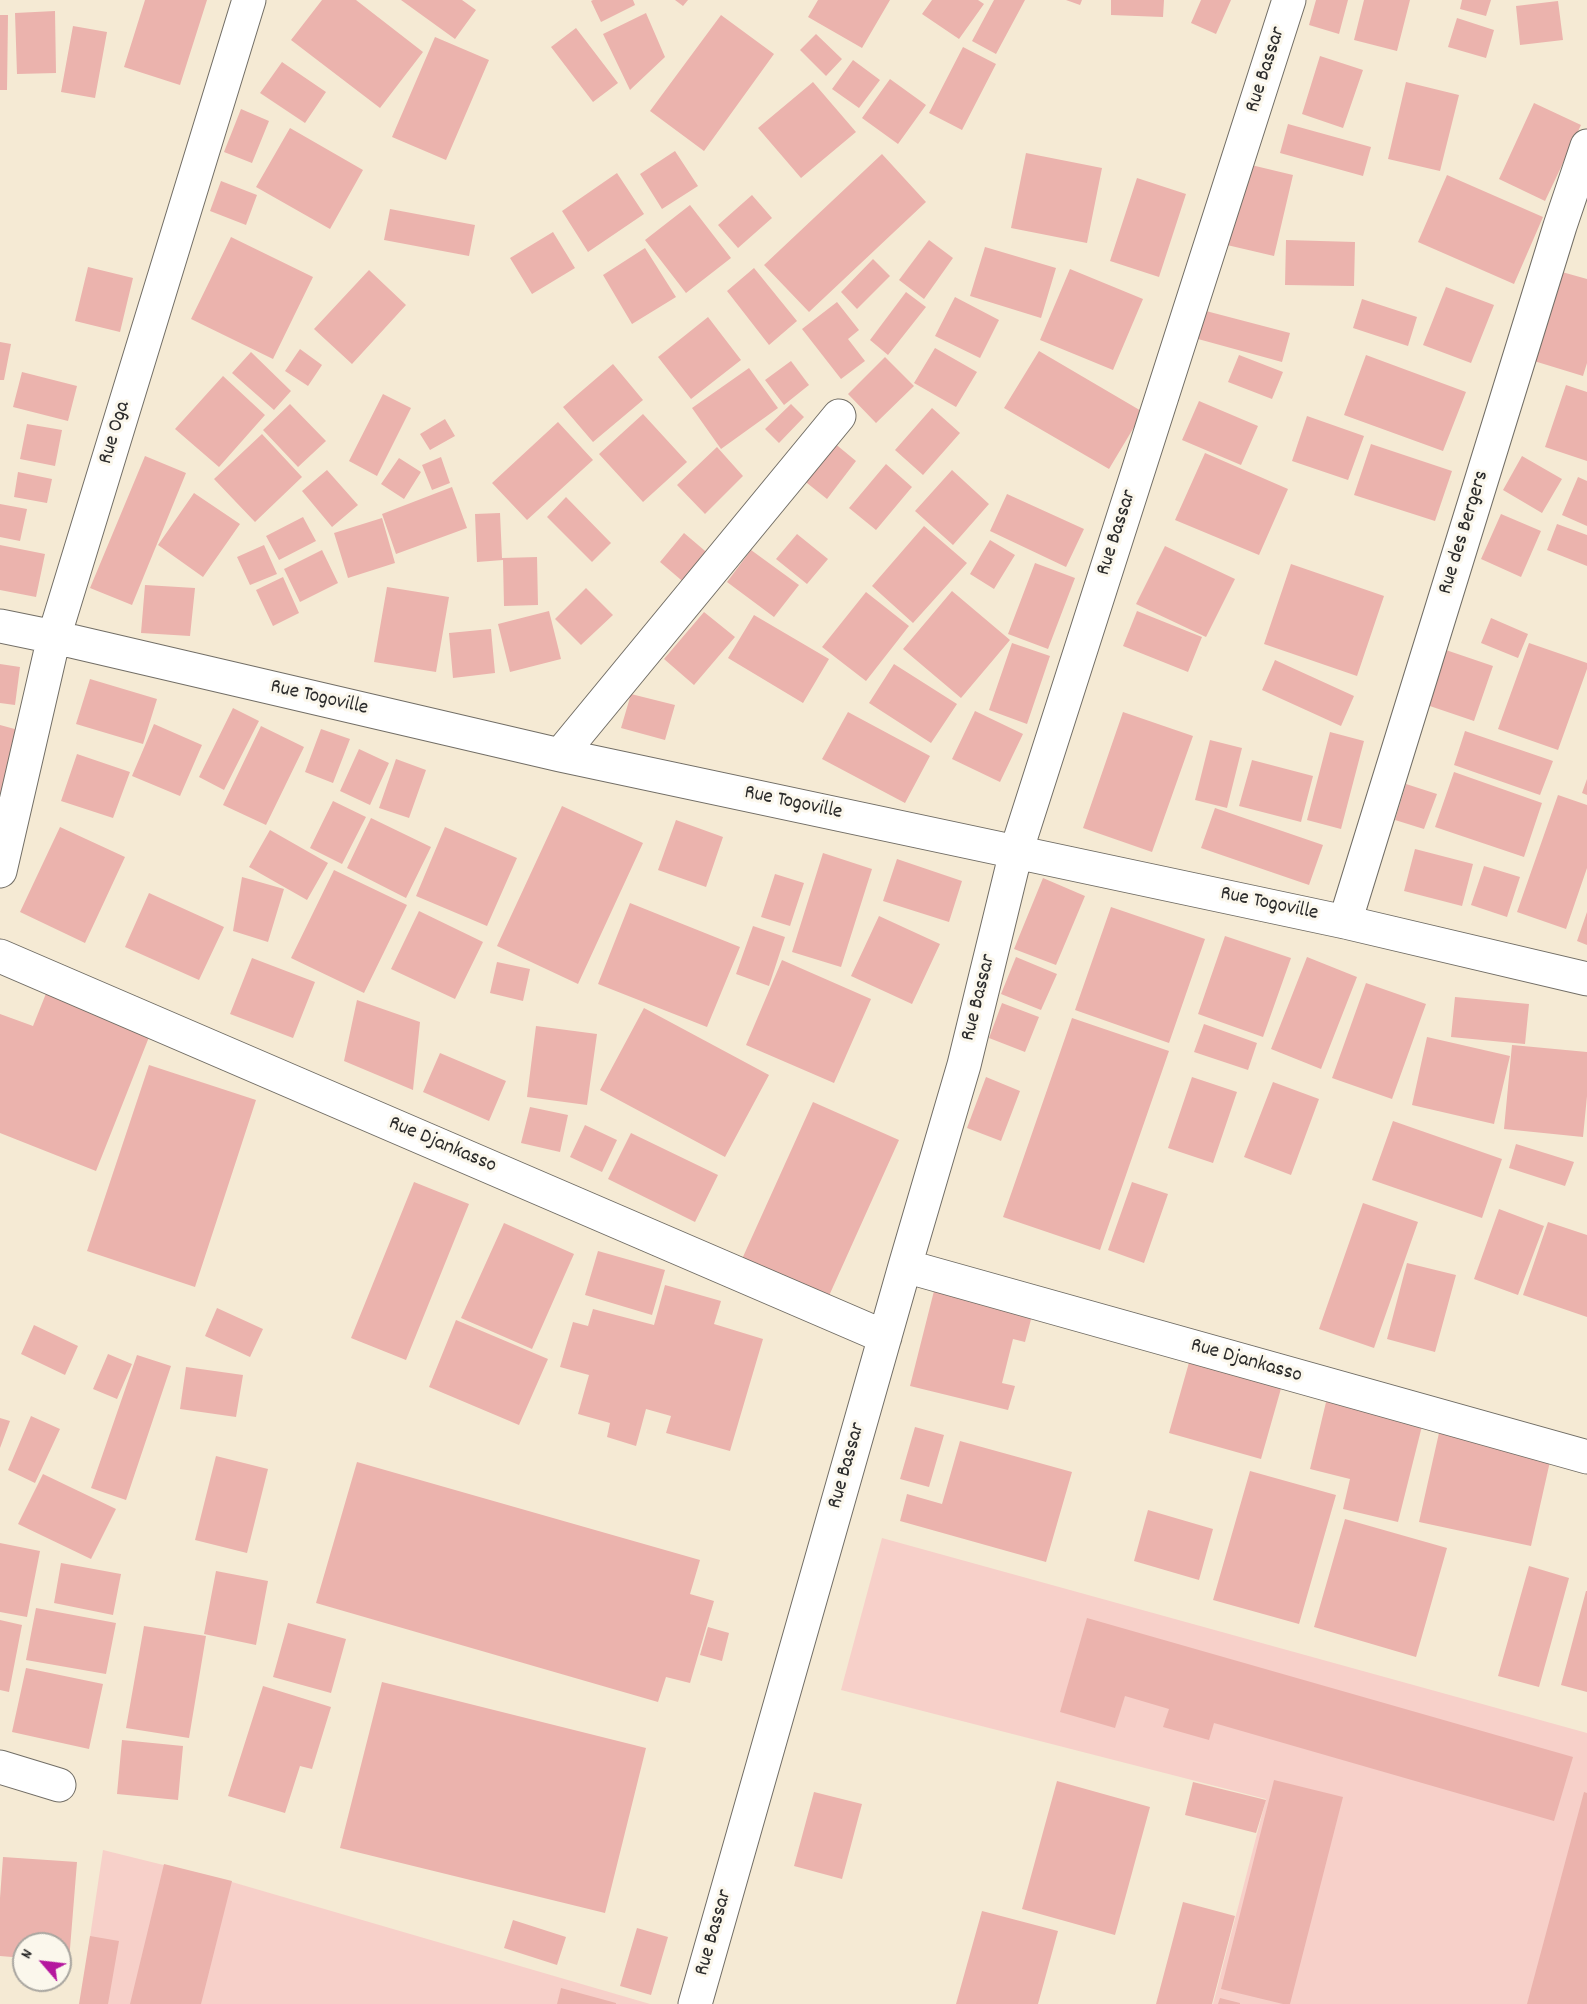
<!DOCTYPE html>
<html>
<head>
<meta charset="utf-8">
<style>
	body { margin:0 }
	#map { position:relative; width:1587px; height:2004px; overflow:hidden; background:#f5ead4; font-family:Dekko,sans-serif }
	canvas { display:block }
	.north { position:absolute; left:12px; top:1932px; width:60px; height:60px; box-sizing:border-box; background:#fbf7ec; border:2px solid #a8a59f; border-radius:50%; rotate:298deg; font-size:16px; font-weight:700; line-height:24px; text-align:center; color:#2b2b2b }
	.north::after { content:''; display:block; margin:auto; width:21px; height:27px; background:#b5179e; clip-path:polygon(50% 0,100% 100%,50% 72%,0 100%) }
</style>
</head>
<body>
<div id="map">
<canvas width="1587" height="2004"></canvas>
<div class="north">N</div>
</div>
<script>
const ctx = document.querySelector('canvas').getContext('2d');
ctx.lineJoin = 'round';
function fill(path, color) { ctx.fillStyle = color; ctx.fill(path, 'evenodd'); }
const poly = rows => new Path2D(rows.map(r => 'M' + r).join(''));
function stroke(path, color, width, dash) { ctx.strokeStyle = color; ctx.lineWidth = width; ctx.lineCap = dash ? 'butt' : 'round'; ctx.setLineDash(dash || []); ctx.stroke(path); }
function label(font, color, halo, rows, align = 'center') {
  ctx.font = font + ' Dekko,sans-serif'; ctx.lineWidth = 6; ctx.setLineDash([]); ctx.textBaseline = 'middle'; ctx.strokeStyle = halo; ctx.fillStyle = color; for (const [text, x, y, turn = 0] of rows) {
    ctx.save(); ctx.translate(x, y); ctx.rotate((+turn || 0) * Math.PI / 180); ctx.textAlign = isNaN(turn) ? turn : align; if (halo) ctx.strokeText(text, 0, 0); ctx.fillText(text, 0, 0); ctx.restore();
  }
}
fill(poly([
	[882,1538,1587,1733,1587,2004,1213,2004,1266,1799,841,1690],
	[103,1850,232,1882,650,2004,80,2004]
]), '#f7d0c9');
fill(poly([
	[145,0,207,0,180,85,124,67],
	[322,0,356,0,423,52,380,108,291,40],
	[401,0,462,0,476,10,455,39],
	[593,0,633,0,635,5,601,22,591,1],
	[675,0,688,0,683,6],
	[818,0,890,0,862,48,808,17],
	[932,0,978,0,984,4,959,39,922,14],
	[994,0,1025,0,996,54,972,41],
	[1066,0,1082,0,1080,5],
	[1111,0,1164,0,1163,17,1111,15],
	[1201,0,1231,0,1216,34,1191,23],
	[1316,0,1348,0,1339,34,1309,25],
	[1364,0,1410,0,1397,51,1354,40],
	[1462,0,1491,0,1486,16,1460,9],
	[1558,1,1563,40,1520,45,1516,6],
	[55,11,56,73,17,74,15,13],
	[646,13,665,57,630,90,603,34],
	[0,15,8,15,7,90,0,90],
	[721,15,774,54,704,151,650,111],
	[1457,18,1494,30,1486,58,1448,47],
	[73,26,107,32,95,98,61,92],
	[576,28,618,83,593,102,551,47],
	[816,34,842,59,826,76,800,50],
	[435,37,489,60,446,160,392,137],
	[963,47,996,64,962,130,929,113],
	[1320,56,1363,70,1343,128,1302,114],
	[853,60,880,80,859,108,832,89],
	[282,62,326,92,305,123,260,93],
	[890,79,926,105,898,144,862,118],
	[813,82,856,132,801,178,758,128],
	[1406,82,1459,95,1440,171,1388,159],
	[1534,103,1581,125,1545,201,1499,179],
	[241,109,269,121,252,163,224,152],
	[1288,124,1371,147,1363,176,1280,153],
	[290,128,363,170,330,229,256,187],
	[675,151,698,186,662,209,640,174],
	[1026,153,1102,168,1087,243,1011,228],
	[882,154,926,202,809,312,764,265],
	[1247,164,1293,175,1274,256,1227,245],
	[617,173,644,214,588,252,562,211],
	[1447,175,1543,217,1514,284,1418,242],
	[1137,178,1186,194,1159,277,1110,261],
	[221,181,257,195,246,225,210,211],
	[752,195,772,218,738,248,718,225],
	[690,205,731,258,686,293,645,240],
	[390,209,475,225,469,256,384,240],
	[553,232,575,268,532,294,510,258],
	[231,237,313,277,273,359,191,319],
	[929,240,953,258,924,299,899,280],
	[1286,240,1355,242,1354,286,1285,285],
	[985,247,1056,268,1041,318,970,296],
	[645,248,676,297,632,324,603,275],
	[873,259,890,276,857,309,841,292],
	[88,267,133,278,120,332,75,321],
	[754,268,797,321,769,345,727,291],
	[1070,269,1143,299,1113,370,1040,340],
	[369,270,406,305,352,364,314,329],
	[1562,272,1587,279,1587,363,1583,376,1534,361],
	[1446,287,1494,305,1471,363,1423,345],
	[906,292,926,307,888,355,870,340],
	[955,297,999,320,980,358,935,336],
	[1362,299,1417,317,1408,346,1353,328],
	[837,302,859,330,848,339,865,361,841,379,802,329],
	[1206,311,1290,333,1282,362,1198,339],
	[708,317,741,360,691,399,658,357],
	[0,342,11,344,4,380,0,380],
	[935,348,977,372,956,407,914,383],
	[300,349,322,365,308,386,285,371],
	[1039,351,1143,412,1109,469,1004,408],
	[251,352,291,391,274,410,232,373],
	[1239,355,1283,372,1272,399,1228,382],
	[1366,355,1466,392,1443,451,1344,415],
	[885,357,914,386,876,423,848,394],
	[791,361,809,385,784,405,765,380],
	[613,364,643,400,593,442,563,407],
	[749,368,778,408,721,449,692,408],
	[22,372,77,386,68,421,13,407],
	[223,376,265,415,219,467,175,429],
	[1566,385,1587,392,1587,461,1545,447],
	[383,394,411,408,377,476,349,461],
	[1199,401,1258,426,1241,465,1182,440],
	[290,404,326,441,298,467,263,430],
	[791,404,804,417,779,443,765,429],
	[932,408,960,433,923,475,895,450],
	[643,414,687,462,643,502,599,454],
	[1307,416,1364,436,1348,480,1292,461],
	[445,419,455,436,430,450,420,434],
	[558,422,593,460,527,520,492,483],
	[27,424,62,430,55,466,20,459],
	[262,434,302,477,255,522,214,479],
	[833,442,856,461,827,499,802,479],
	[1371,444,1452,471,1435,521,1354,495],
	[717,447,743,476,705,514,677,485],
	[1205,453,1288,489,1259,555,1175,520],
	[145,456,186,473,132,605,90,588],
	[1522,456,1562,479,1542,513,1503,490],
	[441,457,450,483,432,490,422,465],
	[399,458,421,472,404,499,381,484],
	[886,464,912,487,876,530,849,508],
	[327,470,358,505,332,527,302,491],
	[952,470,989,504,953,545,915,511],
	[18,472,52,479,47,503,14,497],
	[1578,477,1587,481,1587,526,1562,515],
	[452,487,467,528,396,554,382,514],
	[194,493,240,524,203,577,158,545],
	[1007,494,1084,529,1066,567,990,531],
	[566,497,611,543,592,562,547,517],
	[0,504,27,509,20,541,0,537],
	[500,513,502,558,537,557,538,605,504,606,503,560,477,562,475,514],
	[1501,514,1541,531,1521,577,1481,559],
	[303,517,316,541,279,560,266,536],
	[382,518,395,563,348,578,334,533],
	[1557,524,1587,535,1587,566,1547,550],
	[924,526,967,563,913,623,872,586],
	[684,533,711,556,687,585,660,562],
	[797,534,828,559,807,584,776,559],
	[990,540,1015,555,994,589,970,574],
	[0,545,45,554,36,597,0,590],
	[264,545,277,574,250,585,237,557],
	[1165,546,1235,579,1206,637,1136,604],
	[322,550,338,583,300,602,284,569],
	[751,550,799,585,774,617,727,582],
	[1035,563,1075,578,1048,649,1008,634],
	[1291,564,1384,596,1357,676,1264,644],
	[283,577,299,613,273,626,256,590],
	[145,585,195,588,190,636,141,633],
	[387,587,449,597,436,672,374,662],
	[586,588,613,615,581,645,555,619],
	[952,591,1010,640,961,698,903,649],
	[866,592,909,626,866,681,822,647],
	[549,611,561,659,510,672,498,624],
	[1137,611,1202,637,1188,672,1123,646],
	[704,612,735,637,694,685,664,659],
	[754,615,829,659,803,703,728,658],
	[1491,618,1528,634,1518,658,1481,643],
	[491,629,495,673,453,678,449,633],
	[1012,643,1050,656,1027,724,989,710],
	[1529,643,1587,663,1587,669,1558,750,1498,729],
	[1440,648,1493,666,1474,721,1421,703],
	[1275,660,1354,696,1341,726,1262,690],
	[0,664,20,667,15,705,0,703],
	[894,664,957,704,931,743,869,703],
	[90,679,157,699,143,744,76,724],
	[631,694,675,705,665,740,621,728],
	[233,708,259,721,224,790,199,777],
	[975,711,1023,734,1000,782,952,759],
	[848,712,930,756,905,803,822,759],
	[1123,712,1193,736,1152,852,1083,828],
	[154,724,202,745,180,796,132,776],
	[0,725,22,731,0,804],
	[261,726,304,747,266,825,223,805],
	[321,729,350,739,333,783,305,772],
	[1465,731,1553,761,1540,795,1454,765],
	[1330,732,1364,741,1341,829,1307,820],
	[1210,740,1242,748,1227,808,1195,800],
	[359,749,389,763,370,805,340,791],
	[77,754,130,772,113,818,61,801],
	[396,759,426,770,409,818,379,808],
	[1252,760,1313,776,1301,822,1239,806],
	[1454,772,1542,803,1524,857,1435,827],
	[1587,779,1587,795,1582,793],
	[1406,784,1437,794,1424,829,1395,820],
	[1558,795,1587,805,1587,868,1566,929,1517,912],
	[333,801,366,817,342,864,310,848],
	[562,806,643,843,578,984,497,946],
	[1215,808,1323,845,1309,885,1201,848],
	[371,818,431,847,406,898,347,868],
	[676,820,723,837,706,887,658,870],
	[60,827,125,857,85,943,20,912],
	[445,827,517,858,487,926,416,896],
	[270,830,328,863,307,900,249,867],
	[1415,849,1473,864,1462,906,1404,891],
	[823,853,872,869,841,967,792,952],
	[897,859,962,881,949,922,883,901],
	[1484,866,1520,877,1507,917,1471,905],
	[334,870,407,905,364,993,291,958],
	[775,874,804,883,790,926,761,917],
	[242,877,284,889,268,942,233,931],
	[1043,878,1085,896,1056,965,1014,949],
	[149,893,224,927,199,980,125,947],
	[630,903,740,947,707,1027,598,984],
	[1111,907,1205,939,1169,1043,1075,1010],
	[419,911,483,942,455,999,391,969],
	[1587,912,1587,945,1577,941],
	[879,916,940,944,912,1004,851,976],
	[753,926,785,937,769,986,736,974],
	[1225,936,1291,958,1263,1037,1198,1014],
	[1016,957,1057,974,1041,1010,1001,994],
	[1307,957,1357,977,1321,1069,1271,1049],
	[252,958,315,982,293,1038,230,1014],
	[782,960,871,999,834,1083,746,1045],
	[497,962,530,969,523,1001,490,993],
	[1366,983,1426,1004,1392,1099,1332,1078],
	[47,991,151,1032,96,1171,0,1133,0,1014,33,1026],
	[1455,997,1529,1004,1525,1044,1451,1037],
	[357,1000,420,1022,413,1090,344,1061],
	[1002,1003,1039,1017,1025,1052,989,1038],
	[644,1008,769,1075,725,1157,600,1090],
	[1072,1018,1169,1051,1100,1250,1003,1217],
	[1204,1024,1257,1043,1248,1070,1194,1052],
	[536,1026,597,1034,587,1105,527,1097],
	[1427,1037,1510,1056,1494,1124,1412,1105],
	[1512,1045,1587,1052,1587,1096,1583,1137,1504,1129],
	[440,1053,506,1081,489,1121,423,1092],
	[149,1065,256,1100,195,1287,87,1251],
	[986,1077,1020,1091,1001,1141,967,1128],
	[1192,1077,1237,1092,1213,1163,1168,1148],
	[1273,1082,1319,1099,1291,1175,1244,1157],
	[813,1102,899,1140,828,1298,742,1259],
	[530,1107,568,1115,560,1152,521,1143],
	[1393,1121,1502,1159,1482,1218,1372,1180],
	[585,1125,617,1140,602,1172,570,1157],
	[631,1133,718,1175,695,1222,608,1179],
	[1516,1144,1574,1162,1565,1186,1509,1168],
	[414,1182,469,1204,406,1360,351,1338],
	[1132,1182,1168,1194,1144,1263,1108,1250],
	[1363,1203,1418,1222,1374,1348,1319,1329],
	[1499,1209,1544,1226,1518,1295,1474,1279],
	[1548,1222,1587,1235,1587,1317,1523,1295],
	[504,1223,574,1254,532,1349,461,1318],
	[598,1251,665,1270,652,1315,585,1295],
	[1407,1263,1456,1275,1435,1352,1387,1339],
	[665,1285,721,1301,714,1324,763,1339,730,1451,666,1433,671,1416,646,1409,636,1446,607,1437,610,1423,578,1414,589,1375,560,1367,573,1322,588,1326,593,1309,654,1325],
	[935,1287,1033,1312,1025,1342,1013,1339,1002,1383,1015,1386,1008,1410,910,1386],
	[217,1308,263,1329,250,1357,205,1336],
	[456,1320,548,1359,519,1425,429,1387],
	[34,1325,78,1346,65,1375,21,1354],
	[108,1354,132,1364,117,1399,93,1389],
	[137,1355,171,1366,126,1500,91,1488],
	[1190,1359,1282,1385,1261,1459,1169,1433],
	[186,1367,243,1375,236,1417,180,1409],
	[1327,1398,1423,1422,1398,1522,1343,1509,1350,1479,1310,1469],
	[31,1416,60,1429,35,1483,8,1470],
	[0,1418,10,1421,0,1448],
	[915,1427,944,1435,929,1487,900,1479],
	[1439,1433,1551,1457,1531,1546,1419,1522],
	[960,1441,1072,1472,1046,1562,900,1521,907,1494,942,1504],
	[216,1456,268,1469,247,1553,195,1540],
	[357,1462,700,1560,690,1594,714,1601,690,1683,666,1677,658,1702,316,1603],
	[1250,1471,1336,1495,1299,1624,1213,1600],
	[43,1474,116,1509,91,1559,18,1524],
	[1148,1510,1213,1529,1199,1580,1134,1561],
	[1345,1519,1447,1548,1416,1657,1314,1627],
	[0,1543,40,1551,27,1617,0,1612],
	[61,1563,121,1574,113,1615,54,1603],
	[1529,1566,1569,1578,1539,1687,1498,1676],
	[216,1571,268,1581,256,1645,204,1634],
	[1586,1591,1587,1591,1587,1692,1561,1685],
	[36,1608,116,1623,106,1674,26,1660],
	[1087,1618,1573,1757,1554,1821,1214,1723,1209,1740,1163,1727,1169,1709,1125,1696,1115,1728,1060,1712],
	[0,1620,22,1625,9,1692,0,1690],
	[288,1623,346,1639,331,1693,273,1677],
	[144,1626,206,1636,189,1738,126,1728],
	[708,1627,729,1633,722,1661,700,1655],
	[26,1668,103,1684,89,1749,12,1732],
	[382,1682,646,1748,605,1913,340,1848],
	[263,1686,331,1707,312,1769,300,1766,285,1813,228,1796],
	[122,1740,183,1746,178,1800,117,1794],
	[1274,1780,1343,1797,1290,2004,1283,2004,1221,1989],
	[1057,1781,1150,1807,1115,1935,1022,1909],
	[1193,1782,1266,1800,1256,1833,1185,1815],
	[814,1792,862,1804,842,1879,794,1866],
	[1584,1792,1587,1793,1587,2004,1527,2004],
	[3,1857,77,1862,69,1961,60,1960,60,1944,24,1944,24,1958,0,1956,0,1898],
	[164,1864,232,1881,201,2004,130,2004],
	[1183,1902,1235,1916,1212,2004,1156,2004],
	[982,1911,1058,1931,1038,2004,956,2004],
	[513,1920,566,1937,557,1965,504,1948],
	[637,1928,668,1937,651,1995,620,1986],
	[90,1936,119,1941,108,2004,79,2004],
	[561,1988,616,2003,616,2004,557,2004],
	[1220,1998,1240,2003,1240,2004,1218,2004]
]), '#ebb3ad');
const minor = poly([
	[0,626,54,637,560,755,1345,922,1587,979],
	[560,755,839,416],
	[0,871,54,637,249,0],
	[1345,922,1560,226,1587,146],
	[0,956,885,1337],
	[905,1266,1587,1457],
	[0,1767,59,1785],
	[695,2004,905,1266,964,1065,1016,852,1289,0]
]);
stroke(minor, '#726e66', 35);
stroke(minor, '#fff', 33);
label('21px', '#2b2b2b', '#fbf7ec', [
	["Rue Bassar",1267,70,-72],
	["Rue Oga",116,433,-73],
	["Rue Bassar",1118,533,-72],
	["Rue des Bergers",1465,533,-73],
	["Rue Togoville",319,699,13],
	["Rue Togoville",793,804,12],
	["Rue Togoville",1269,905,12],
	["Rue Bassar",980,998,-76],
	["Rue Djankasso",442,1146,23],
	["Rue Djankasso",1246,1362,16],
	["Rue Bassar",848,1466,-74],
	["Rue Bassar",715,1933,-74]
]);
</script>
</body>
</html>
